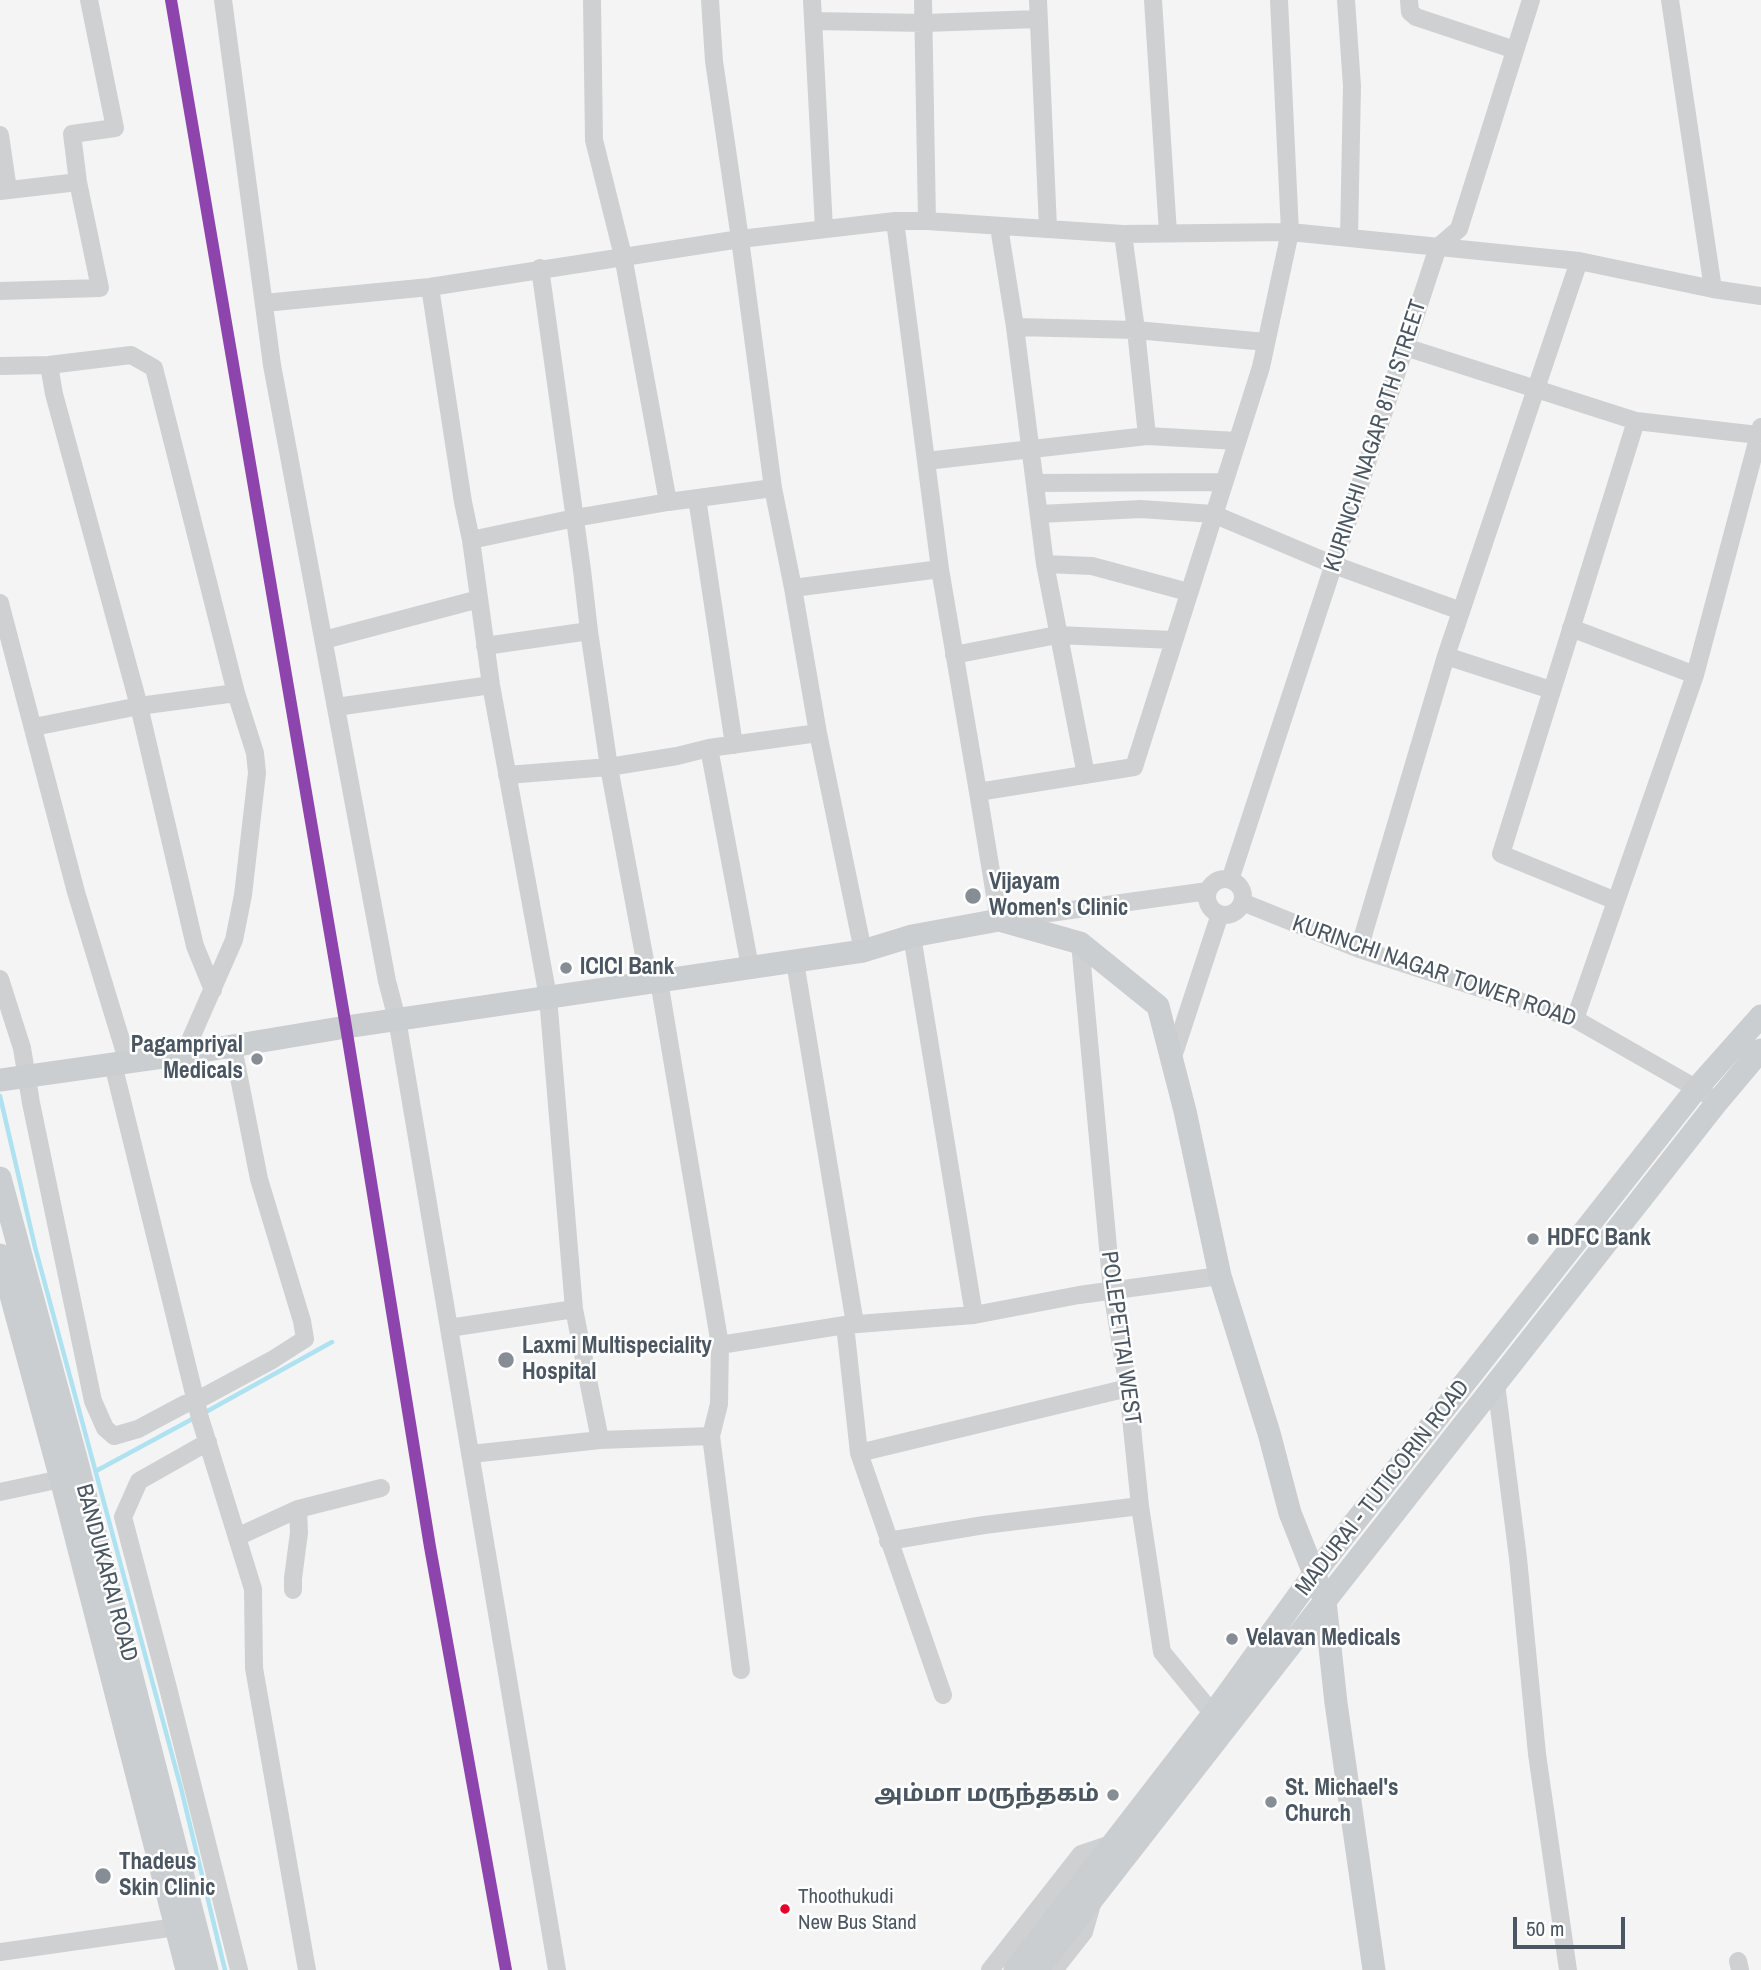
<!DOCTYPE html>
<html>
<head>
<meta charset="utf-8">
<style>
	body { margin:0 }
	#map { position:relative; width:1761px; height:1970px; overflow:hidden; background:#f4f4f4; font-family:"Archivo Narrow",sans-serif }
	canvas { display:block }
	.scale { position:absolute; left:1513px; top:1917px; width:112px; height:32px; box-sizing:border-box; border:4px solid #4a5661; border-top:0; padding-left:9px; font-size:21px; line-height:24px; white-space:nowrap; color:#4a5661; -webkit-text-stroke:5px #fff; paint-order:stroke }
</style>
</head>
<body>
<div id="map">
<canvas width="1761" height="1970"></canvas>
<div class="scale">50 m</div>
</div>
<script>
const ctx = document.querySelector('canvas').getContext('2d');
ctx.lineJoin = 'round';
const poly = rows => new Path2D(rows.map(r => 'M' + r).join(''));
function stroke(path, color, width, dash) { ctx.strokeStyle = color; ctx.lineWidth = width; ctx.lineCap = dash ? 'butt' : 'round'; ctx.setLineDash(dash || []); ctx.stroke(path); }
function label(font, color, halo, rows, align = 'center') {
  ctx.font = font + ' "Archivo Narrow","Noto Sans Tamil",sans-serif'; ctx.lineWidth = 5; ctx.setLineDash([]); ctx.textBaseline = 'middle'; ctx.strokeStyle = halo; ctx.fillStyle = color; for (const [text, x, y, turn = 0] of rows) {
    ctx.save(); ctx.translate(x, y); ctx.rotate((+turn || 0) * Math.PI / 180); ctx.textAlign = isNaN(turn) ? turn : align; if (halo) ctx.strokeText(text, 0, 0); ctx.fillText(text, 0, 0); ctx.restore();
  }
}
stroke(poly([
	[0,1096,35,1247,181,1788,225,1970],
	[204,1413,332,1342],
	[96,1471,196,1417]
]), '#aee2f0', 4.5);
stroke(poly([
	[223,0,272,365,387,981,397,1019,557,1970],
	[592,0,594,140,623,256,668,502],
	[710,0,714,61,740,239,773,488],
	[812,0,824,229],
	[923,0,927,221],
	[1038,0,1048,228],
	[1153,0,1168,233],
	[1346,0,1352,86,1349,238],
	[1409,0,1410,12,1416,17,1515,50],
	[1670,0,1713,289],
	[814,21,925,23,1037,19],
	[0,135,8,190],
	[0,191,78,182],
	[895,221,940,569,978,792],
	[999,227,1015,327,1045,564,1086,775],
	[1123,234,1136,330,1147,436],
	[540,268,582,570,589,631,609,767,649,982],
	[430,287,463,502,471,540],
	[0,291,100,288,78,182,72,134,115,128,89,0],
	[264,303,430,287,740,239,895,221,927,221,1123,234,1290,232,1579,261,1713,289,1761,296],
	[1015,327,1136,330,1266,342],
	[1405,347,1636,421,1758,435],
	[49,365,54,394,139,706,195,946,213,990],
	[0,366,49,365,131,355,154,368,236,693,255,753,257,773,243,895,234,940,184,1054],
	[926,461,1147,436,1237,441],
	[1036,483,1224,482],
	[697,498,734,745],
	[1040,514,1141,509,1213,514,1334,565,1461,611],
	[1045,564,1092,566,1188,592],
	[793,588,940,569],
	[0,603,76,892,128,1063],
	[1571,628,1695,675],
	[324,640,479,599],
	[485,646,589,631],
	[954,655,1057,635,1173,640],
	[1446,656,1551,690],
	[336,707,491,685],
	[34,727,139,706,236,693],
	[709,748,750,967],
	[507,775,609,767,677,756,709,748,818,733],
	'1207 897a18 18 0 1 1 36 0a18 18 0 1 1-36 0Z',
	[1230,880,1438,247,1459,229,1531,0],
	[1208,891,999,920,978,792,1134,767,1261,367,1290,232,1279,0],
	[1616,901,1501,854,1636,421],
	[1242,902,1359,949,1575,1019,1706,1094],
	[912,936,974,1315],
	[1080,943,1112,1291,1128,1388,1140,1506,1162,1652,1213,1714],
	[1359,949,1446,656,1579,261],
	[795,962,855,1324],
	[0,979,22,1048,31,1103,93,1401,105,1428,114,1436,138,1429,185,1404,196,1401,272,1360,305,1339,302,1321,259,1179,233,1047],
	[659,981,720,1345,719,1404,711,1436,741,1670],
	[1575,1019,1695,675,1761,427],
	[1172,1060,1220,914],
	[113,1064,200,1418,253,1589,254,1668,307,1970],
	[574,1309,548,997,491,685,471,540,575,518,668,502,773,488,793,588,818,733,863,951],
	[845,1325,859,1453],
	[449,1328,574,1309,600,1440],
	[720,1345,845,1325,974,1315,1079,1295,1220,1276],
	[1496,1384,1518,1558,1537,1754,1568,1970],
	[208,1442,139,1481,123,1517,167,1684,239,1970],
	[471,1454,600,1440,711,1436],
	[0,1492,61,1479],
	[237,1537,298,1509,381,1488],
	[888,1541,984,1525,1140,1506],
	[293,1590,293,1578,299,1533,298,1509],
	[943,1695,859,1453,1128,1388],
	[0,1952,176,1927],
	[1738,1961,1740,1970],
	[990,1970,1081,1854,1114,1843],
	[1054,1970,1084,1932,1092,1904]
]), '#ced0d2', 18);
stroke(poly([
	[0,1080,184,1054,346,1027,863,951,912,936,999,920,1080,943,1158,1006,1185,1111,1220,1276,1269,1433,1290,1513,1325,1601,1336,1703,1374,1970],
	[0,1178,77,1462,207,1970],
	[0,1255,61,1479,187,1970],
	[1015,1970,1213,1714,1314,1574,1697,1088,1761,1016],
	[1037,1970,1325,1601,1718,1101,1761,1050]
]), '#caced1', 23);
stroke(poly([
	[171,0,346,1027,430,1547,506,1970]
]), '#8e44ad', 12);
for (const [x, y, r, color] of [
	[973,896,9,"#868d94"],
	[566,968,7,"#868d94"],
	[257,1059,7,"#868d94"],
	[1533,1239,7,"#868d94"],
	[506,1360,9,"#868d94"],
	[1232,1639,7,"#868d94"],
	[1113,1795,7,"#868d94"],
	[1271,1802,7,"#868d94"],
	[103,1876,9,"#868d94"],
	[785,1909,6,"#e4002b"]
]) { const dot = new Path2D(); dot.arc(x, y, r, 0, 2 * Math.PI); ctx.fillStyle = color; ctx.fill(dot); stroke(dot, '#fff', 2.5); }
label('21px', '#4a5661', '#fff', [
	["Thoothukudi",798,1897],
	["New Bus Stand",798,1923]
], 'left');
label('23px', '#4a5661', '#fff', [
	["KURINCHI NAGAR 8TH STREET",1376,436,-72],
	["KURINCHI NAGAR TOWER ROAD",1434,972,19],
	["POLEPETTAI WEST",1120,1338,82],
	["MADURAI - TUTICORIN ROAD",1383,1488,-52],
	["BANDUKARAI ROAD",106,1573,75]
]);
label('bold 23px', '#4a5661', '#fff', [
	["Vijayam",989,883],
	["Women's Clinic",989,909],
	["ICICI Bank",580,968],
	["Pagampriyal",243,1046,"right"],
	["Medicals",243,1072,"right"],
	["HDFC Bank",1547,1239],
	["Laxmi Multispeciality",522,1347],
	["Hospital",522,1373],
	["Velavan Medicals",1246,1639],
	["St. Michael's",1285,1789],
	["Church",1285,1815],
	["அம்மா மருந்தகம்",1099,1795,"right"],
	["Thadeus",119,1863],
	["Skin Clinic",119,1889]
], 'left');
</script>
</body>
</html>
